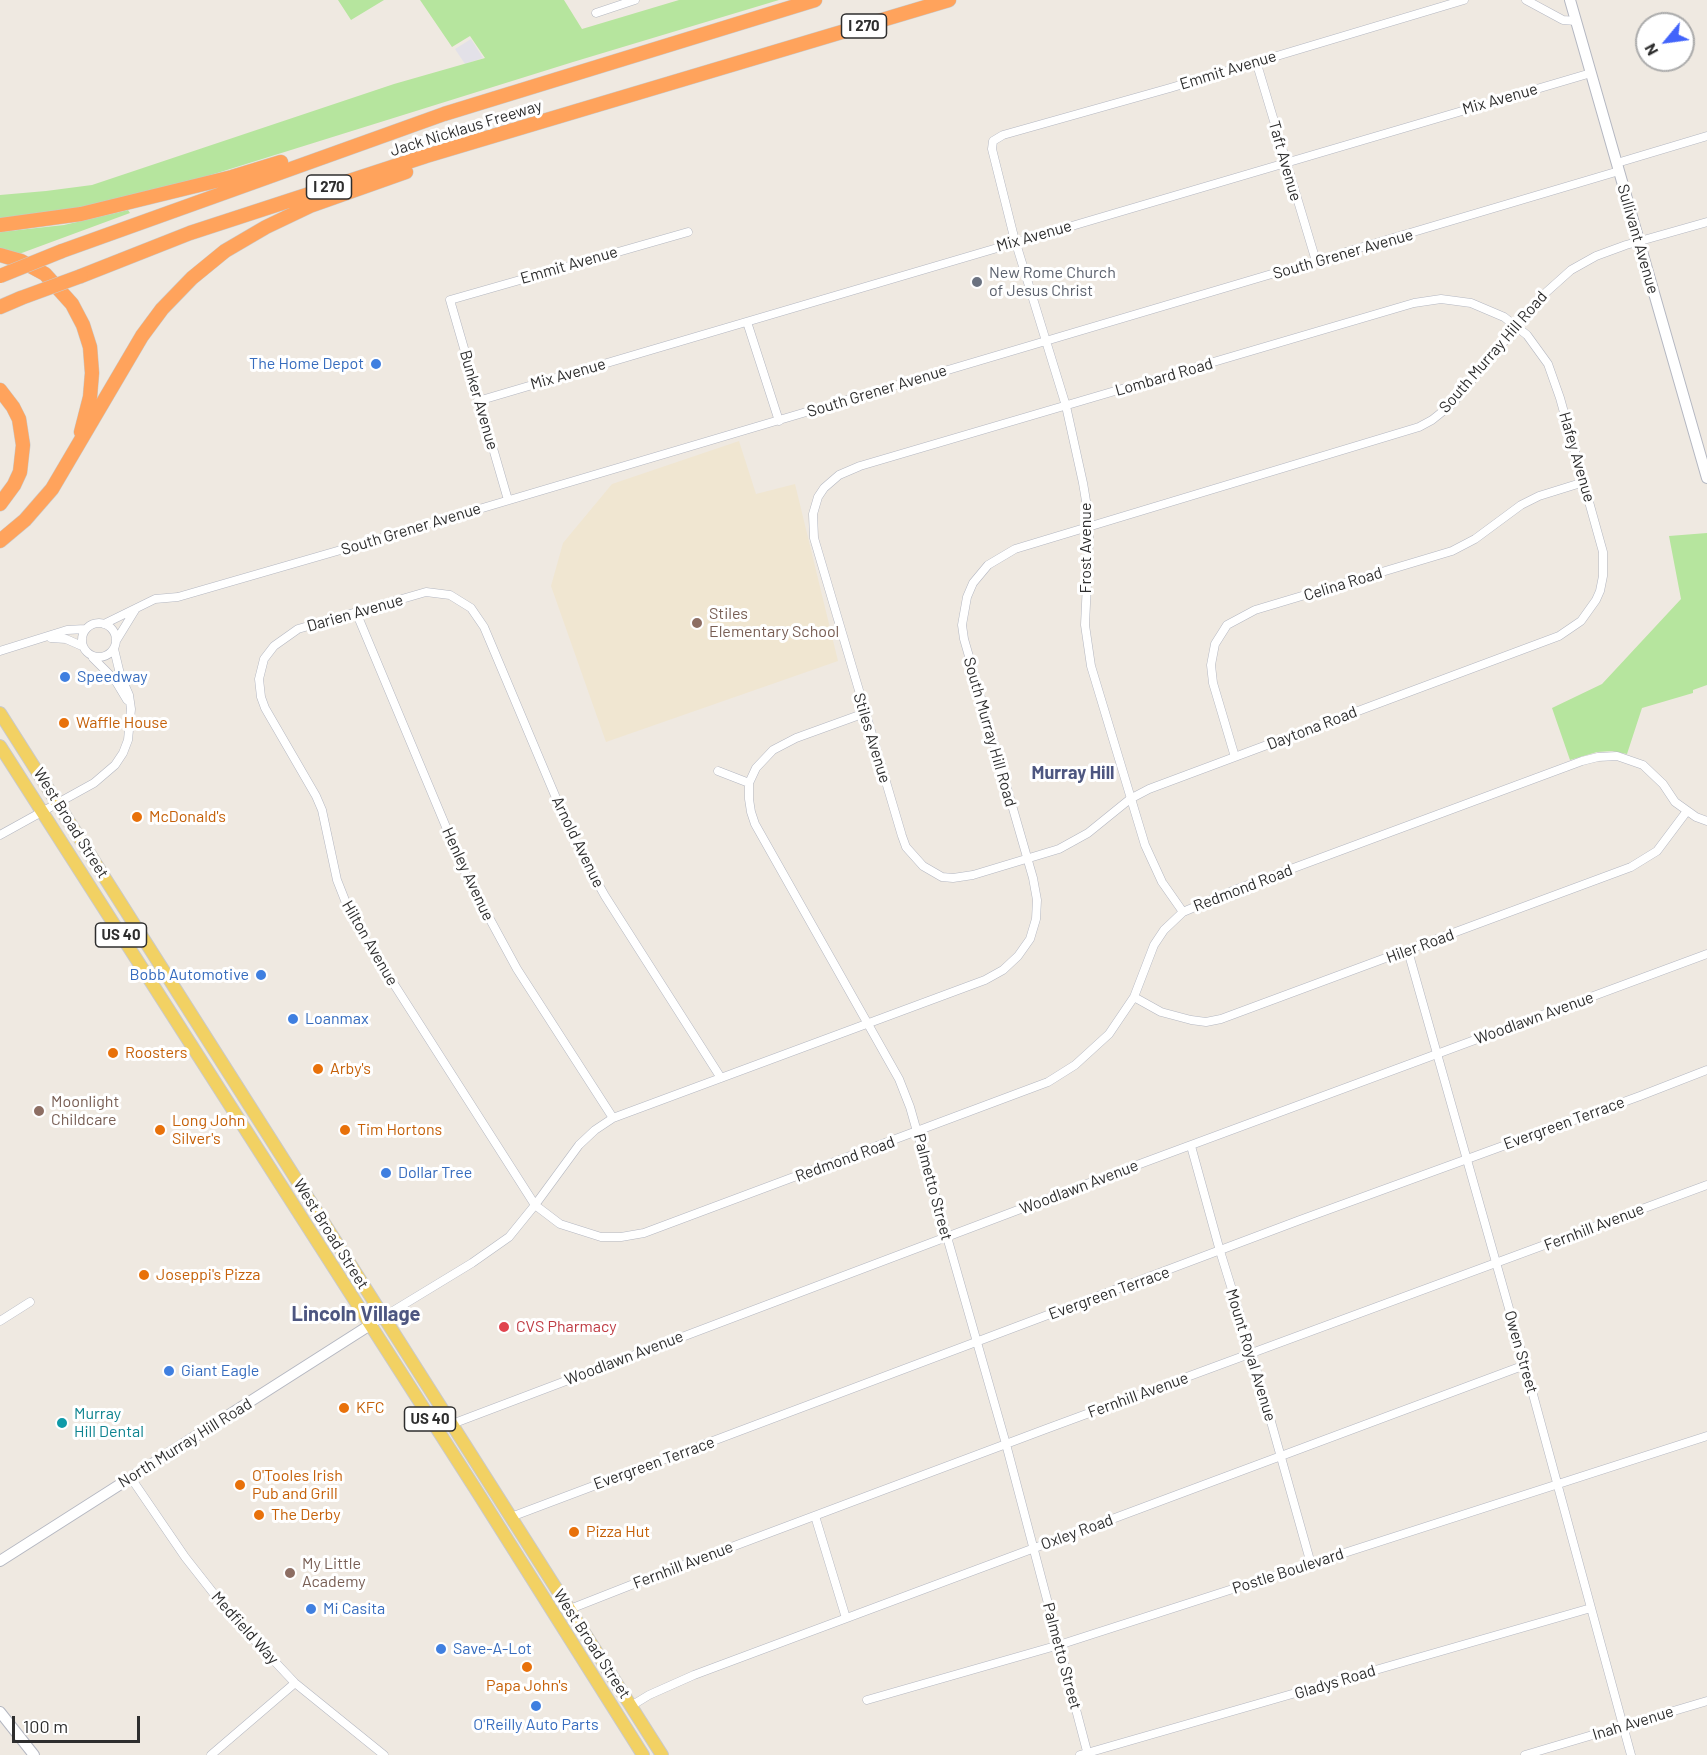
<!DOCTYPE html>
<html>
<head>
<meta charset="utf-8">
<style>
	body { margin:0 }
	#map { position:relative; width:1707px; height:1755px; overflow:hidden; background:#efe9e1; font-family:Barlow,sans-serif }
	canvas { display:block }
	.north { position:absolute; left:1635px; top:12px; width:60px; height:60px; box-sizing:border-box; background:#fff; border:2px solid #ababab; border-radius:50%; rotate:241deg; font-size:16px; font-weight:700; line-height:24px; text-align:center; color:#2e2e2e }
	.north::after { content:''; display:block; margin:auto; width:21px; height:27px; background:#4264fb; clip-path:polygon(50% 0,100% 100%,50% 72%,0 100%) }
	.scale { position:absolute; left:12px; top:1716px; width:128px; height:27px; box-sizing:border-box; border:3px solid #2e2e2e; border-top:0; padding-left:8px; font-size:18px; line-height:21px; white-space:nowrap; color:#2e2e2e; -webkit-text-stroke:4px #fff; paint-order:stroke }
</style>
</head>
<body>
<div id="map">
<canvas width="1707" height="1755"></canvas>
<div class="north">N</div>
<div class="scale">100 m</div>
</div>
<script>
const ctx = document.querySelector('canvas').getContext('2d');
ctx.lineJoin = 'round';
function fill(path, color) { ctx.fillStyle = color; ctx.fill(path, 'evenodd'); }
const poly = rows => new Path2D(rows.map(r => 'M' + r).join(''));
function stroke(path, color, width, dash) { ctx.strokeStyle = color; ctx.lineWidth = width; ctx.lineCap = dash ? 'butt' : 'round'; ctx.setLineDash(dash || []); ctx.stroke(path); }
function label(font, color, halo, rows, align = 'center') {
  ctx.font = font + ' Barlow,sans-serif'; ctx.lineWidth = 6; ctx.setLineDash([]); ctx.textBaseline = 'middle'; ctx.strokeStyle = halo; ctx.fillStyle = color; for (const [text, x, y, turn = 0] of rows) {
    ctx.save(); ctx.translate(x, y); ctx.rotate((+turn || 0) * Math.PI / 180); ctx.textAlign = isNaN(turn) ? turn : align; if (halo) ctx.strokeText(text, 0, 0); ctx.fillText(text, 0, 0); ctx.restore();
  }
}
fill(poly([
	[471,39,483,58,465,64,455,49]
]), '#e3e1e8');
fill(poly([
	[739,441,756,494,795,484,838,661,606,742,551,586,563,543,612,484]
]), '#f0e6d1');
fill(poly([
	[338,0,384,0,351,20],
	[420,0,564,0,582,29,679,0,779,0,573,62,166,189,76,212,0,220,0,195,46,191,92,185,394,84,485,58,470,36,452,47],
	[128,210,130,213,19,254,0,248,0,232,64,225],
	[1707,533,1707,685,1693,690,1693,693,1642,708,1627,754,1612,751,1597,752,1570,760,1552,708,1602,684,1681,599,1669,536]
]), '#b6e59e');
const street = poly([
	[1526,0,1563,20,1576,21],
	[596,13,635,0],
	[1256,61,1316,261],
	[1617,163,1707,136],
	[1441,299,1471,303,1504,317,1527,335,1548,364,1560,398,1603,552,1603,576,1600,591,1596,600,1581,621,1559,636,1149,789,1130,799,1088,833,1059,849,973,875,953,878,942,877,923,866,906,847,902,836,814,538,813,514,818,497,824,488,839,475,860,466,1414,303,1441,299],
	[747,322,779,421],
	[478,401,1591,73],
	[508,500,450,300,688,232],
	[356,612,467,877,517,969,613,1118],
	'82 640a17 17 0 1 1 34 0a17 17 0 1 1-34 0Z',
	[104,624,155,599,178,597,351,547,1619,171],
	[51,638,66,639,82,646],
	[116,641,135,610],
	[0,651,67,630,85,629],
	[93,658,115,680,127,700],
	[865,713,796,738,773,750,756,768,749,783,749,799,751,812,755,824,899,1079,910,1107,1006,1444,1088,1755],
	[1235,757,1213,683,1211,665,1215,644,1227,625,1255,610,1452,551,1475,539,1521,505,1539,496,1584,482],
	[718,771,749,783],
	[0,835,94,783,115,765,123,753,128,740,131,709,129,695,120,674,114,649],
	[1183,912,1162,882,1145,845,1091,666,1085,625,1089,540,1088,513,1083,483,1066,406,1014,237,992,149,993,141,1003,135,1170,88,1464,0],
	[1408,951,1525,1365,1631,1755],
	[1134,997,1161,1012,1191,1020,1206,1022,1221,1019,1631,867,1657,851,1687,811],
	[721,1078,605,896,587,864,570,831,484,627,471,608,450,595,426,592,298,629,274,646,264,659,259,679,261,697,265,708,316,796,322,810,337,880,350,913,360,931,535,1205,560,1224,601,1237,621,1237,644,1233,1048,1082,1075,1065,1109,1034,1134,997,1154,945,1164,930,1183,912,1237,889,1582,761,1598,757,1617,756,1643,765,1663,784,1675,802,1696,817,1707,821],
	[1191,1146,1220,1251,1252,1354,1311,1564],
	[0,1321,30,1302],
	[370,1325,472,1263,509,1237,535,1205,579,1145,595,1130,613,1118,985,980,1003,970,1018,956,1030,939,1036,919,1037,900,1033,878,964,639,962,625,967,597,973,583,988,565,1015,549,1419,427,1432,420,1452,404,1542,296,1571,270,1596,256,1626,245,1707,222],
	[452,1424,1129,1168,1707,954],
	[131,1478,185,1557,229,1613,295,1683,384,1755],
	[815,1516,846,1618],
	[511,1517,1300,1220,1640,1096,1707,1070],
	[570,1609,649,1578,1046,1429,1707,1185],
	[867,1700,1059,1645,1707,1436],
	[631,1706,649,1695,694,1675,1525,1365],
	[211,1755,295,1683],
	[1080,1755,1591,1608],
	[1525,1755,1707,1701]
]);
const secondary = poly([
	[1570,0,1707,478],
	[0,1561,370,1325],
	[0,1712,34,1755]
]);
const primary = poly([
	[0,713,662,1755],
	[0,746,478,1493,643,1755]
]);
const highway = poly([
	[0,225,81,214,232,177,281,162],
	[62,251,444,114,815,0],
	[0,255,21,261,45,274,72,304,83,325,90,347,92,373,90,397,81,432],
	[81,276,190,233,426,156,949,0],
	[0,307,21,298],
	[0,390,13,407,19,419,23,445,20,472,14,485,0,504],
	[0,541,25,520,52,489,142,336,162,309,192,278,225,251,266,227,310,206,406,172]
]);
stroke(street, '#b4b7c1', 9);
stroke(secondary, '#b4b7c1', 12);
stroke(primary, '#c9c9c9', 14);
stroke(highway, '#c9c9c9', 15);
stroke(street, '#fff', 8);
stroke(secondary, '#fff', 10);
stroke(primary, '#f2d163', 12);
stroke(highway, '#ffa35c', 14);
const highwayBridge = poly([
	[0,276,62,251],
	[21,298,81,276]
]);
stroke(highwayBridge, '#c9c9c9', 15, []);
stroke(highwayBridge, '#ffa35c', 14);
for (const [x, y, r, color] of [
	[977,282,6,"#6b7280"],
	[376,364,6,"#3f7fe0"],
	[697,623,6,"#8d6e63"],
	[65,677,6,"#3f7fe0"],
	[64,723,6,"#e8710a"],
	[137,817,6,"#e8710a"],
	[261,975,6,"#3f7fe0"],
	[293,1019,6,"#3f7fe0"],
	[113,1053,6,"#e8710a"],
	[318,1069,6,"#e8710a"],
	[39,1111,6,"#8d6e63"],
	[160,1130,6,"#e8710a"],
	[345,1130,6,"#e8710a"],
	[386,1173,6,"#3f7fe0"],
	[144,1275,6,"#e8710a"],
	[504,1327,6,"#e0444e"],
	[169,1371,6,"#3f7fe0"],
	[344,1408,6,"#e8710a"],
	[62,1423,6,"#0f9aa8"],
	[240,1485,6,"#e8710a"],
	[259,1515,6,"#e8710a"],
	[574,1532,6,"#e8710a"],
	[290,1573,6,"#8d6e63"],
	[311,1609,6,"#3f7fe0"],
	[441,1649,6,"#3f7fe0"],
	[527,1667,6,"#e8710a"],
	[536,1706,6,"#3f7fe0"]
]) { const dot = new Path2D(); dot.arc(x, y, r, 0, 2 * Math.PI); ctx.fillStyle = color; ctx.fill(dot); stroke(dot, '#fff', 2); }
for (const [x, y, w] of [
	[864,26,45],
	[329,187,45],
	[121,935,51],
	[430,1419,51]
]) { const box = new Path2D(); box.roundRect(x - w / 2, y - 12, w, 24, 4.5); ctx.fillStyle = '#fff'; ctx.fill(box); stroke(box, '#2e2e2e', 1.5); }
label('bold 15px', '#2e2e2e', null, [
	["I 270",864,26],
	["I 270",329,187],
	["US 40",121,935],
	["US 40",430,1419]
]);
label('16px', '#2e2e2e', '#fff', [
	["Emmit Avenue",1228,70,-17],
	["Mix Avenue",1500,99,-16],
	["Jack Nicklaus Freeway",466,128,-17],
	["Taft Avenue",1285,161,74],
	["Mix Avenue",1034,236,-16],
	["Sullivant Avenue",1638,239,74],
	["South Grener Avenue",1343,254,-16],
	["Emmit Avenue",569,265,-16],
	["South Murray Hill Road",1493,352,-49],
	["Mix Avenue",568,374,-16],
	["Lombard Road",1164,377,-16],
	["South Grener Avenue",877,391,-17],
	["Bunker Avenue",479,400,74],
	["Hafey Avenue",1577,457,74],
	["South Grener Avenue",411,529,-17],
	["Frost Avenue",1086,548,-90],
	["Celina Road",1343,584,-17],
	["Darien Avenue",355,613,-16],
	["Daytona Road",1312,728,-21],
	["South Murray Hill Road",990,732,74],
	["Stiles Avenue",872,738,73],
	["West Broad Street",71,823,58],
	["Arnold Avenue",578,842,64],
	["Henley Avenue",468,874,65],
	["Redmond Road",1243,888,-21],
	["Hilton Avenue",370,943,60],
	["Hiler Road",1420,946,-20],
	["Woodlawn Avenue",1534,1018,-20],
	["Evergreen Terrace",1564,1123,-20],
	["Redmond Road",845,1159,-20],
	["Palmetto Street",933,1187,75],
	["Woodlawn Avenue",1079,1187,-21],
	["Fernhill Avenue",1594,1227,-21],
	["West Broad Street",331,1234,58],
	["Evergreen Terrace",1109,1293,-20],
	["Owen Street",1521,1352,74],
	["Mount Royal Avenue",1251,1355,73],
	["Woodlawn Avenue",624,1358,-21],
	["Fernhill Avenue",1138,1395,-20],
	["North Murray Hill Road",185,1443,-32],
	["Evergreen Terrace",654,1463,-20],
	["Oxley Road",1077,1532,-20],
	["Fernhill Avenue",683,1565,-21],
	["Postle Boulevard",1288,1571,-18],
	["Medfield Way",245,1628,48],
	["West Broad Street",592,1644,57],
	["Palmetto Street",1062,1656,75],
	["Gladys Road",1335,1682,-17],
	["Inah Avenue",1633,1723,-17]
]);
label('16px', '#5b616d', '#fff', [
	["New Rome Church",989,273],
	["of Jesus Christ",989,291]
], 'left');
label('16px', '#366cbe', '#fff', [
	["The Home Depot",364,364,"right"],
	["Speedway",77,677],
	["Bobb Automotive",249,975,"right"],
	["Loanmax",305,1019],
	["Dollar Tree",398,1173],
	["Giant Eagle",181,1371],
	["Mi Casita",323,1609],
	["Save-A-Lot",453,1649],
	["O'Reilly Auto Parts",536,1725,"center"]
], 'left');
label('16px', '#785e54', '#fff', [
	["Stiles",709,614],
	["Elementary School",709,632],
	["Moonlight",51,1102],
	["Childcare",51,1120],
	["My Little",302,1564],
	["Academy",302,1582]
], 'left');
label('16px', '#c56008', '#fff', [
	["Waffle House",76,723],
	["McDonald's",149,817],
	["Roosters",125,1053],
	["Arby's",330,1069],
	["Long John",172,1121],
	["Silver's",172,1139],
	["Tim Hortons",357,1130],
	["Joseppi's Pizza",156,1275],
	["KFC",356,1408],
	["O'Tooles Irish",252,1476],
	["Pub and Grill",252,1494],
	["The Derby",271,1515],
	["Pizza Hut",586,1532],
	["Papa John's",527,1686,"center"]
], 'left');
label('16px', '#be3a42', '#fff', [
	["CVS Pharmacy",516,1327]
], 'left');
label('16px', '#0d838f', '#fff', [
	["Murray",74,1414],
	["Hill Dental",74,1432]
], 'left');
label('bold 18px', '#4d5680', '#fff', [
	["Murray Hill",1073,773]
]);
label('bold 20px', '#4d5680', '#fff', [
	["Lincoln Village",356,1314]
]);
</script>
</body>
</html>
